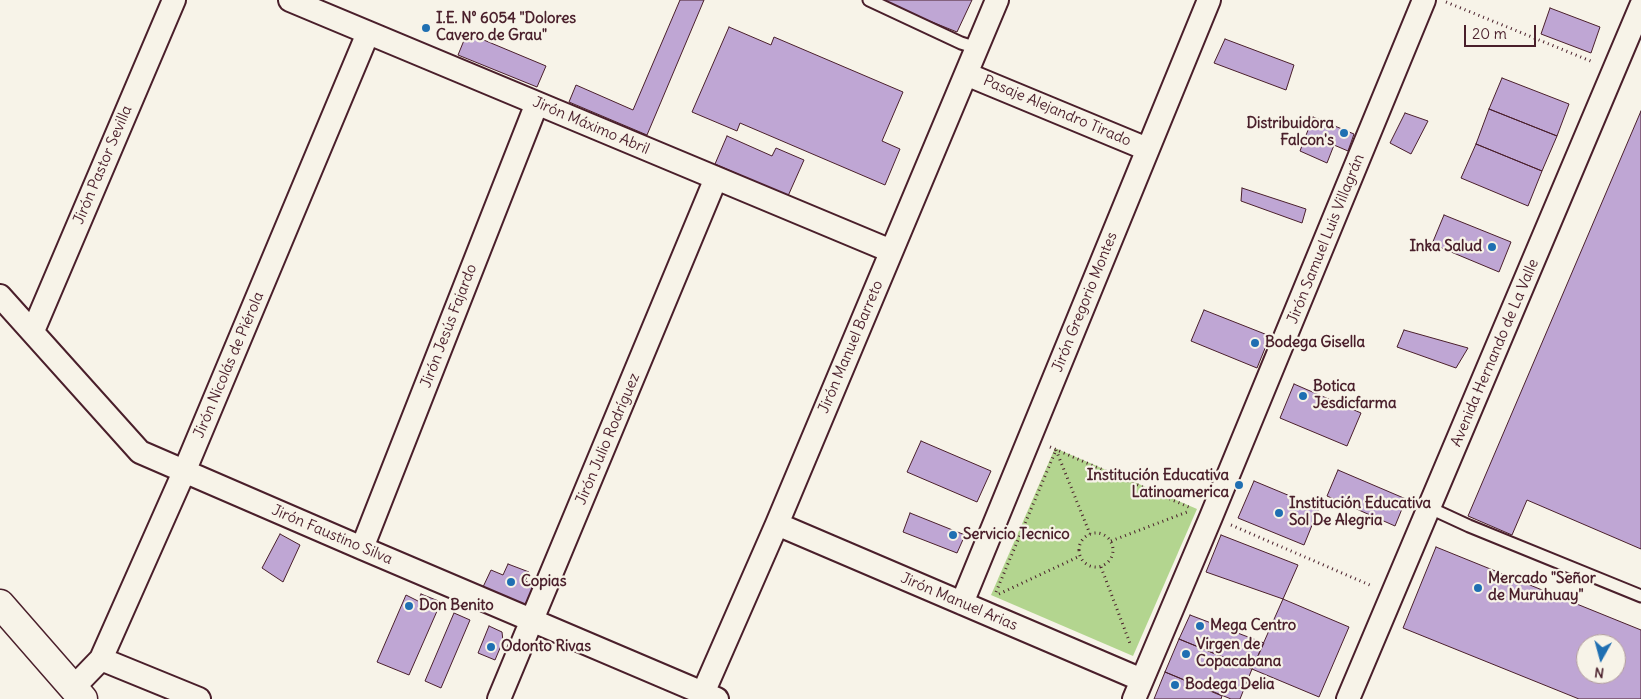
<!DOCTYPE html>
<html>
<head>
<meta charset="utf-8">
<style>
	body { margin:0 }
	#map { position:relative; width:1641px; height:699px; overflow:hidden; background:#f7f3e8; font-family:Delius,sans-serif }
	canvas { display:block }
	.north { position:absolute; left:1576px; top:634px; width:50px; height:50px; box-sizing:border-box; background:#f7f3e8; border:1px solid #b29e9c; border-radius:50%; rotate:187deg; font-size:14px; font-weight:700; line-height:20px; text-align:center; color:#4a1f2b }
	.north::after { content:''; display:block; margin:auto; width:18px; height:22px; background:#1f6fb2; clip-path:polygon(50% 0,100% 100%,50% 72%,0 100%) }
	.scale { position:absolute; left:1464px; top:25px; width:72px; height:22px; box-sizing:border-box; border:2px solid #4a1f2b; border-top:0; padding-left:6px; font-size:15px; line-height:18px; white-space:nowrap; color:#4a1f2b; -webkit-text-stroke:4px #f7f3e8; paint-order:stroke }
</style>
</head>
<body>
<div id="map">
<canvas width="1641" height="699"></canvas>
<div class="north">N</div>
<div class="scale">20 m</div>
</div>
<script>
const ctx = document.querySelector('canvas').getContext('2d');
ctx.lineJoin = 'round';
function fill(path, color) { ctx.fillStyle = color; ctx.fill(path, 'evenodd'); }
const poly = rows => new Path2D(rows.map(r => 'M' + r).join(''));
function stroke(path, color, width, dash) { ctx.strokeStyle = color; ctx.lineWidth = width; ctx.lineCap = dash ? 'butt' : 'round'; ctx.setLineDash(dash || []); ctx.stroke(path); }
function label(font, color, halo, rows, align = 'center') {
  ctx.font = font + ' Delius,sans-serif'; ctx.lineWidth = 4.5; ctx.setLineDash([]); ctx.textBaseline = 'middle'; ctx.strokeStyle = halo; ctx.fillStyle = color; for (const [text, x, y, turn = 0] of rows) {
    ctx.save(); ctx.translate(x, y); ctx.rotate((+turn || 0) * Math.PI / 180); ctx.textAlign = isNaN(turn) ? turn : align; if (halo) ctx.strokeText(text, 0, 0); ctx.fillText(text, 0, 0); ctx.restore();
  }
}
fill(poly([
	[1055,448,1197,509,1133,656,991,595]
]), '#b3d58f');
const building = poly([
	[680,0,704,0,647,135,569,102,576,85,633,110,680,0],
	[877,0,972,0,957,32,877,0],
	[1550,8,1600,27,1591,53,1541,34,1550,8],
	[729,27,771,45,774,37,903,92,882,141,900,149,885,185,740,123,737,131,692,112,729,27],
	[467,33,546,66,537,87,458,55,467,33],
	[1225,39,1294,65,1286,90,1214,63,1225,39],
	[1502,78,1569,104,1557,136,1489,109,1502,78],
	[1489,109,1557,136,1542,171,1476,144,1489,109],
	[1641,111,1641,549,1527,500,1512,535,1468,516,1641,111],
	[1405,113,1428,121,1411,154,1390,143,1405,113],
	[1313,117,1354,134,1348,151,1334,145,1327,163,1300,151,1313,117],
	[727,136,772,156,776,148,804,160,788,196,715,164,727,136],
	[1476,144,1542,171,1528,206,1461,178,1476,144],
	[1242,188,1306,209,1302,223,1241,201,1242,188],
	[1444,215,1511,242,1499,272,1432,244,1444,215],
	[1204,310,1270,336,1257,368,1191,341,1204,310],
	[1404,330,1468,348,1456,368,1397,347,1404,330],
	[1294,384,1361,413,1347,446,1280,418,1294,384],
	[921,441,991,471,977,502,907,472,921,441],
	[1338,470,1406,499,1395,526,1327,496,1338,470],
	[1254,481,1319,508,1304,545,1238,518,1254,481],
	[910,513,965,535,957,553,903,532,910,513],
	[280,534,300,545,283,582,262,568,280,534],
	[1221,535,1298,565,1283,599,1206,572,1221,535],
	[1436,547,1641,630,1641,699,1579,699,1403,628,1436,547],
	[1586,644,1616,644,1616,674,1586,674,1586,644],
	[508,564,529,572,525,581,534,585,525,605,483,587,491,570,503,575,508,564],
	[421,594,441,602,409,675,377,662,406,595,418,601,421,594],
	[1283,599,1349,627,1319,697,1252,669,1283,599],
	[454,613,470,620,441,688,425,681,454,613],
	[1190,615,1264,643,1252,669,1179,639,1190,615],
	[489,626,502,632,503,641,495,660,478,653,489,626],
	[1179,639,1252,669,1240,699,1231,699,1165,672,1179,639],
	[1165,672,1222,696,1221,699,1154,699,1165,672]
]);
fill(building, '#bfa6d4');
stroke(building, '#4a1f2b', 1);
const lane = poly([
	[869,0,961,43,977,48],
	[1430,508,1469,526,1641,596]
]);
const street = poly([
	[290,0,891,251],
	[966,74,1147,149],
	[0,296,140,452,362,548,717,699],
	[33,331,174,0],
	[777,524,1142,680],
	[362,548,537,103],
	[962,603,1209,0],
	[101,659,199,699],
	[73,688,101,659,184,472,368,33],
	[703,693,777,524,997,0],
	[499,699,716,178],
	[1134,699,1211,517,1424,0],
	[1348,699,1641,6]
]);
const secondary = poly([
	[0,604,83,699]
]);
stroke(lane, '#4a1f2b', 15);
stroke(street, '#4a1f2b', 26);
stroke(secondary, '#4a1f2b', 31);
stroke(poly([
	[1446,2,1593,62],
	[1050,447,1191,508],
	[1056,450,1090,534],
	[1231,525,1372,586],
	'1079 550a17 17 0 1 1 34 0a17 17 0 1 1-34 0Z',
	[1111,541,1187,512],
	[1101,567,1131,646],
	[996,592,1056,450],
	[999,594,1080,556]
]), '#4a1f2b', 3, [1, 4]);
stroke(lane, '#f7f3e8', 11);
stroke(street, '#f7f3e8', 22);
stroke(secondary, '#f7f3e8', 28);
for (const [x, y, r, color] of [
	[426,28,5,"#1f6fb2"],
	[1344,133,5,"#1f6fb2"],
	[1492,247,5,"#1f6fb2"],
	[1255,343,5,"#1f6fb2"],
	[1303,396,5,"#1f6fb2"],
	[1239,485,5,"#1f6fb2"],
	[1279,513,5,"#1f6fb2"],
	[953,535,5,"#1f6fb2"],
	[511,582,5,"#1f6fb2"],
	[1478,588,5,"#1f6fb2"],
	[409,606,5,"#1f6fb2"],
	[1200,626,5,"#1f6fb2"],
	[491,647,5,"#1f6fb2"],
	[1186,654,5,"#1f6fb2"],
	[1175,685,5,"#1f6fb2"]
]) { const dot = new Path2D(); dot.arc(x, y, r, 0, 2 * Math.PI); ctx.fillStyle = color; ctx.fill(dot); stroke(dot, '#f7f3e8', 2); }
label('bold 15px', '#4a1f2b', '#f7f3e8', [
	["I.E. N° 6054 \"Dolores",436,19],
	["Cavero de Grau\"",436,36],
	["Distribuidora",1334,124,"right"],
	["Falcon's",1334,141,"right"],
	["Inka Salud",1482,247,"right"],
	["Bodega Gisella",1265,343],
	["Botica",1313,387],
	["Jesdicfarma",1313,404],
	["Institución Educativa",1229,476,"right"],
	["Latinoamerica",1229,493,"right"],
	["Institución Educativa",1289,504],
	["Sol De Alegria",1289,521],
	["Servicio Tecnico",963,535],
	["Mercado \"Señor",1488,579],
	["de Muruhuay\"",1488,596],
	["Copias",521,582],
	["Don Benito",419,606],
	["Mega Centro",1210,626],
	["Virgen de",1196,645],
	["Copacabana",1196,662],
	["Odonto Rivas",501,647],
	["Bodega Delia",1185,685]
], 'left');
label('15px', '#4a1f2b', '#f7f3e8', [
	["Pasaje Alejandro Tirado",1057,111,23],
	["Jirón Máximo Abril",591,126,23],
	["Jirón Pastor Sevilla",103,165,-67],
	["Jirón Samuel Luis Villagrán",1326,239,-68],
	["Jirón Gregorio Montes",1085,302,-68],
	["Jirón Jesús Fajardo",449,326,-69],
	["Jirón Manuel Barreto",851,347,-67],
	["Avenida Hernando de La Valle",1495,353,-67],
	["Jirón Nicolás de Piérola",229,365,-67],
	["Jirón Julio Rodríguez",608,439,-67],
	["Jirón Faustino Silva",332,535,23],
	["Jirón Manuel Arias",959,602,23]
]);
</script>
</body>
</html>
